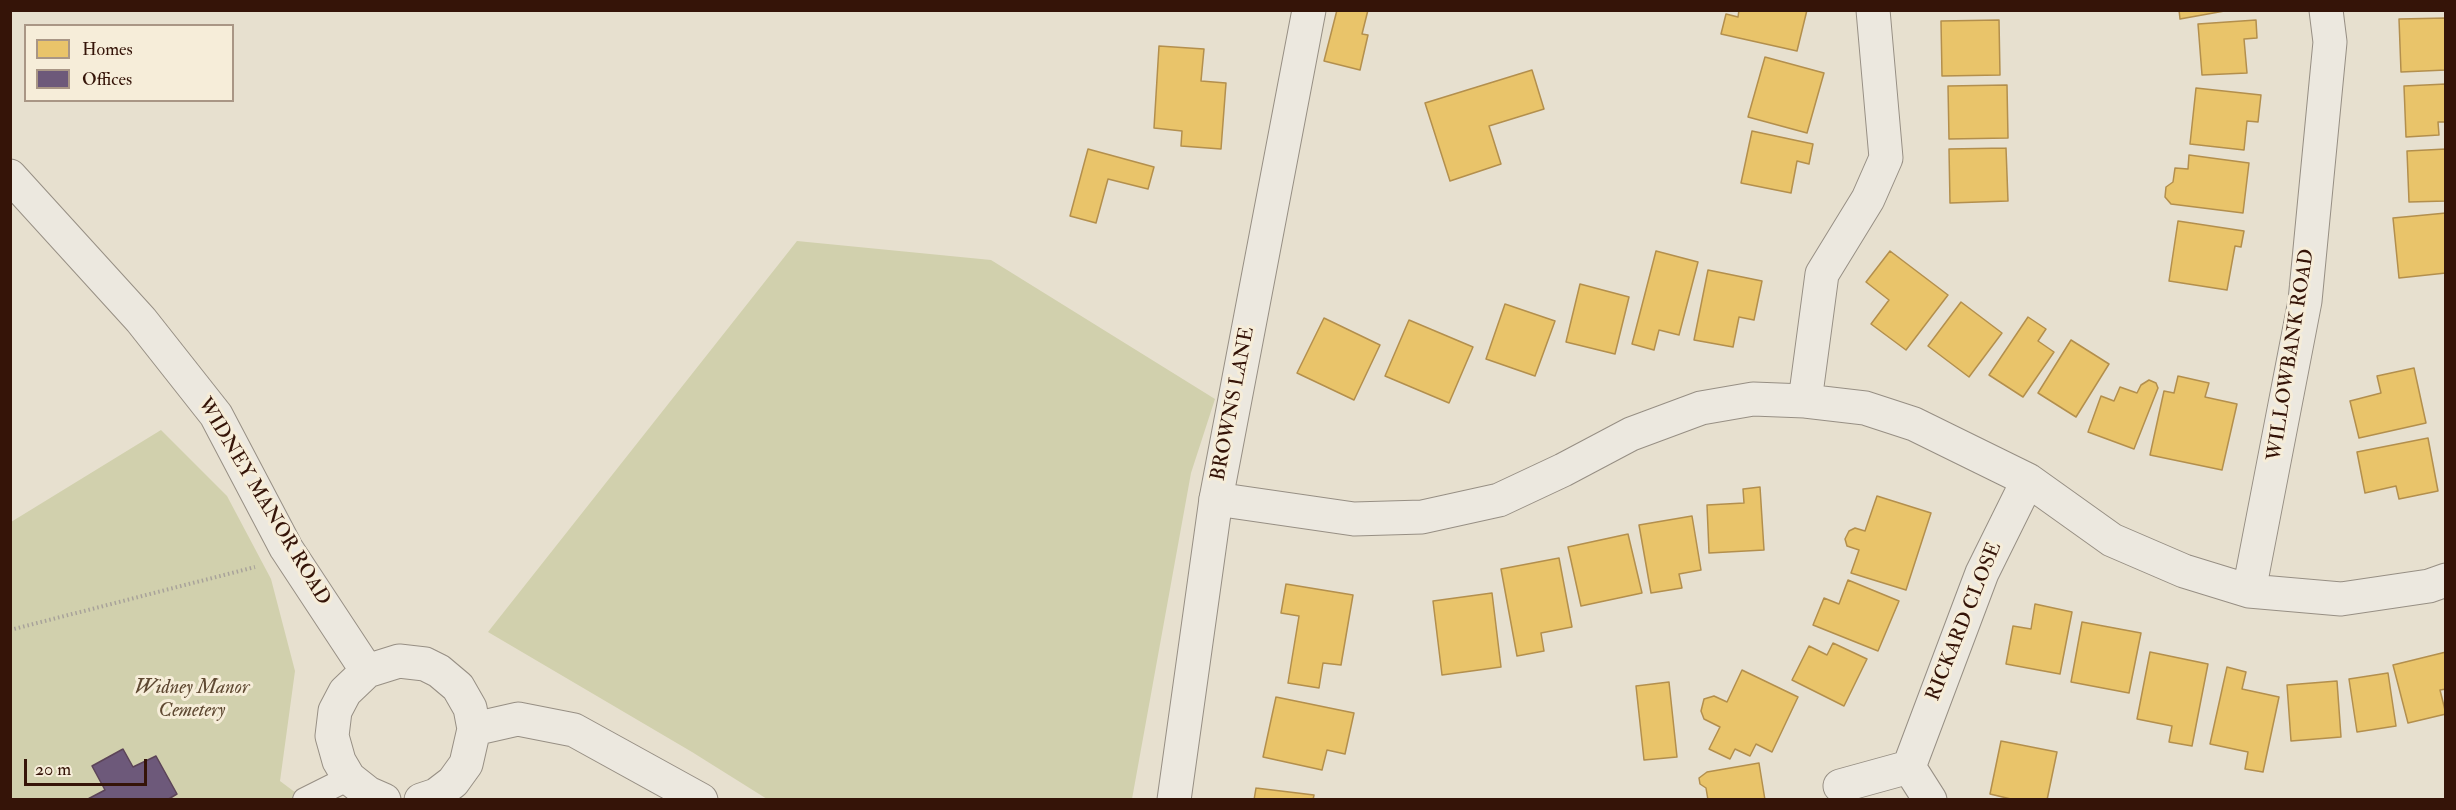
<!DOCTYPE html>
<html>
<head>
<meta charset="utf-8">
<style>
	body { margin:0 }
	#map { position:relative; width:2456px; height:810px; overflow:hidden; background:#e7e0cf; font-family:"IM FELL Double Pica",serif }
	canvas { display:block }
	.frame { position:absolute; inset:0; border:12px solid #351408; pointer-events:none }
	.legend { position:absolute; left:24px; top:24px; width:210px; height:78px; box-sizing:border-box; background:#f6edd9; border:2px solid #a99685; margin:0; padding:8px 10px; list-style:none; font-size:18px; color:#351408 }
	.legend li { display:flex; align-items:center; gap:12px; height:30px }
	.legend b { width:30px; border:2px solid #a99685 }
	.scale { position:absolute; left:24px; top:759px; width:123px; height:27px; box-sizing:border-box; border:3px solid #351408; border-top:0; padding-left:8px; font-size:18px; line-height:21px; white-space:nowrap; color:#351408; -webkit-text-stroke:4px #f6edd9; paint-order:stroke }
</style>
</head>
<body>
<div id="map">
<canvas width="2456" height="810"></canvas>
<div class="frame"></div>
<ul class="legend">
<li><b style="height:16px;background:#e9c46a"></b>Homes</li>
<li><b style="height:16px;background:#6d597a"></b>Offices</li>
</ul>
<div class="scale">20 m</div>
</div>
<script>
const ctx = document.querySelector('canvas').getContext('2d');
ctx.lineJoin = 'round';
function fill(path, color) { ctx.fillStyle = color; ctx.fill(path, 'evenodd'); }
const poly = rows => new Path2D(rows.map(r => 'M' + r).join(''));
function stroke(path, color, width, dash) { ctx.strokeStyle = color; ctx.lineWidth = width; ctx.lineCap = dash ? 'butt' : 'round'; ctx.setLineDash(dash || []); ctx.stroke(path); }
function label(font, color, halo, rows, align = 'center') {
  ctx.font = font + ' "IM FELL Double Pica",serif'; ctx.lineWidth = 6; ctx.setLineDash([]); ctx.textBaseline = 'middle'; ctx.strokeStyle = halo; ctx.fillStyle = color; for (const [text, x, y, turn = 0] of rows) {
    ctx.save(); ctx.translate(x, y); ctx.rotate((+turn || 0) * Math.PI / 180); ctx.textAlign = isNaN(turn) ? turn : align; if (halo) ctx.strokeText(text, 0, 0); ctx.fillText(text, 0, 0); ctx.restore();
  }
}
fill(poly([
	[797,241,991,260,1215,399,1191,473,1132,799,767,799,692,752,488,632],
	[161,430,227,496,271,579,295,671,280,781,304,799,11,800,11,522]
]), '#d1d0ad');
const homes = poly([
	[1337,10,1368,10,1362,34,1368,35,1360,70,1324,61,1337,10],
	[1739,10,1807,10,1797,51,1721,34,1726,14,1738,17,1739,10],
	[2179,10,2230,10,2180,19,2179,10],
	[2446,18,2446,70,2401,72,2399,19,2446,18],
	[1999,20,2000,75,1942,76,1941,21,1999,20],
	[2256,20,2257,38,2244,39,2247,73,2202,75,2198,24,2256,20],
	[1159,46,1204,49,1201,81,1226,83,1221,149,1181,146,1182,131,1154,128,1159,46],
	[1765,57,1824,73,1807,133,1748,117,1765,57],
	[1532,70,1544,109,1489,126,1501,164,1450,181,1425,103,1532,70],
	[2446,84,2446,122,2438,122,2439,135,2406,137,2404,86,2446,84],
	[2007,85,2008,138,1949,139,1948,86,2007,85],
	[2196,88,2261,95,2258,122,2247,121,2244,150,2190,144,2196,88],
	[1752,131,1813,144,1809,164,1797,161,1791,193,1741,183,1752,131],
	[2006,148,2008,201,1950,203,1949,149,2006,148],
	[1088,149,1154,167,1148,189,1108,179,1096,223,1070,216,1088,149],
	[2446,149,2446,201,2409,202,2407,151,2446,149],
	[2189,155,2249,163,2243,213,2171,204,2165,197,2166,187,2173,182,2175,168,2188,169,2189,155],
	[2446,213,2446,273,2399,278,2393,218,2446,213],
	[2178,221,2244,231,2241,247,2235,246,2227,290,2169,281,2178,221],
	[1656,251,1698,262,1679,335,1659,330,1654,350,1632,344,1656,251],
	[1890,251,1948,295,1906,350,1871,324,1889,300,1866,282,1890,251],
	[1708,270,1762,281,1754,320,1739,317,1733,347,1694,340,1708,270],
	[1580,284,1629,297,1615,354,1566,342,1580,284],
	[1961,302,2002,333,1969,377,1928,346,1961,302],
	[1505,304,1555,321,1535,376,1486,359,1505,304],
	[2028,317,2046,329,2038,341,2054,352,2023,397,1989,375,2028,317],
	[1324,318,1380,345,1354,400,1297,373,1324,318],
	[1409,320,1473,347,1449,403,1385,376,1409,320],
	[2071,340,2109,364,2076,417,2038,393,2071,340],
	[2414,368,2426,423,2359,438,2350,401,2381,393,2377,376,2414,368],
	[2178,376,2209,383,2205,397,2237,404,2222,470,2150,455,2164,391,2174,393,2178,376],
	[2149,380,2156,383,2158,388,2134,449,2088,432,2101,396,2114,401,2120,387,2137,393,2141,385,2149,380],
	[2428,438,2438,491,2399,499,2396,486,2365,493,2357,452,2428,438],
	[1760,487,1764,550,1709,553,1707,505,1744,503,1743,489,1760,487],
	[1877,496,1931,513,1906,590,1851,573,1859,550,1847,546,1845,539,1849,531,1855,528,1865,531,1877,496],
	[1692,516,1701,570,1679,574,1682,588,1651,593,1639,525,1692,516],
	[1628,534,1642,593,1581,606,1568,547,1628,534],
	[1559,558,1572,627,1541,633,1544,651,1517,656,1501,569,1559,558],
	[1848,580,1899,601,1878,651,1813,625,1824,598,1839,604,1848,580],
	[1286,584,1353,595,1341,665,1323,663,1319,688,1288,683,1299,616,1281,613,1286,584],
	[1492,593,1501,667,1442,675,1433,601,1492,593],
	[2035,604,2072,612,2060,674,2006,664,2013,626,2031,629,2035,604],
	[2082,622,2141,633,2129,693,2071,682,2082,622],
	[1833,643,1867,659,1844,706,1792,680,1809,646,1827,655,1833,643],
	[2150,652,2208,664,2192,746,2169,742,2172,726,2137,719,2150,652],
	[2446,652,2446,689,2440,690,2446,714,2408,723,2393,665,2446,652],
	[2227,667,2246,672,2242,689,2279,697,2263,772,2245,769,2248,752,2210,744,2227,667],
	[1742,670,1798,697,1772,752,1756,744,1750,756,1735,749,1730,759,1709,749,1720,727,1704,719,1701,711,1704,699,1714,696,1727,702,1742,670],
	[2388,673,2396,726,2357,732,2349,679,2388,673],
	[2337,681,2341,737,2291,741,2287,685,2337,681],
	[1669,682,1677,757,1644,760,1636,686,1669,682],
	[1276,697,1354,713,1345,754,1327,750,1322,770,1263,757,1276,697],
	[2001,741,2057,752,2047,800,2015,800,1990,794,2001,741],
	[1759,763,1765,800,1708,800,1706,788,1700,784,1699,778,1707,772,1759,763],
	[1256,788,1314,795,1313,800,1254,800,1256,788]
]);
fill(homes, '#e9c46a');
stroke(homes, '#b38f4d', 1.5);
const offices = poly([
	[123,749,133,767,156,756,177,794,167,800,86,800,105,790,92,766,123,749]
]);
fill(offices, '#6d597a');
stroke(offices, '#5c4458', 1.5);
const service = poly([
	[305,800,349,778]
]);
const minor = poly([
	[1805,401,1822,274,1868,199,1886,158,1873,10],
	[1216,499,1354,519,1422,517,1499,500,1563,470,1631,434,1701,408,1753,399,1805,401,1865,408,1914,424,2028,480,2112,540,2184,571,2249,591,2341,599,2429,586,2446,580],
	[2249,591,2305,301,2330,42,2326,10],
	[1909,767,1982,573,2028,480],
	[1840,786,1909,767,1930,800]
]);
const tertiary = poly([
	[10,176,141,320,216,415,286,548,367,671],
	[474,729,518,719,574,730,701,800],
	[384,800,368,793,349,778,339,761,332,736,335,711,345,692,367,671,399,661,425,664,439,671,458,687,470,708,474,729,466,764,453,782,436,795,421,800],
	[1174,800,1216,499,1309,10]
]);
stroke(service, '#978f84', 26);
stroke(minor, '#978f84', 35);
stroke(tertiary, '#978f84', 35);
stroke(poly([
	[10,630,255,567]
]), '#a8a29a', 4, [1.5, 3]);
stroke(service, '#ece8df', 24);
stroke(minor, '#ece8df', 33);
stroke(tertiary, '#ece8df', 33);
label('20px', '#351408', '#f6edd9', [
	["WILLOWBANK ROAD",2292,355,-81],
	["BROWNS LANE",1234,404,-79],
	["WIDNEY MANOR ROAD",263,502,59],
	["RICKARD CLOSE",1965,622,-68]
]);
label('italic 20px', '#5e4831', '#f6edd9', [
	["Widney Manor",192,689],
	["Cemetery",192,712]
]);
</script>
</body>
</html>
